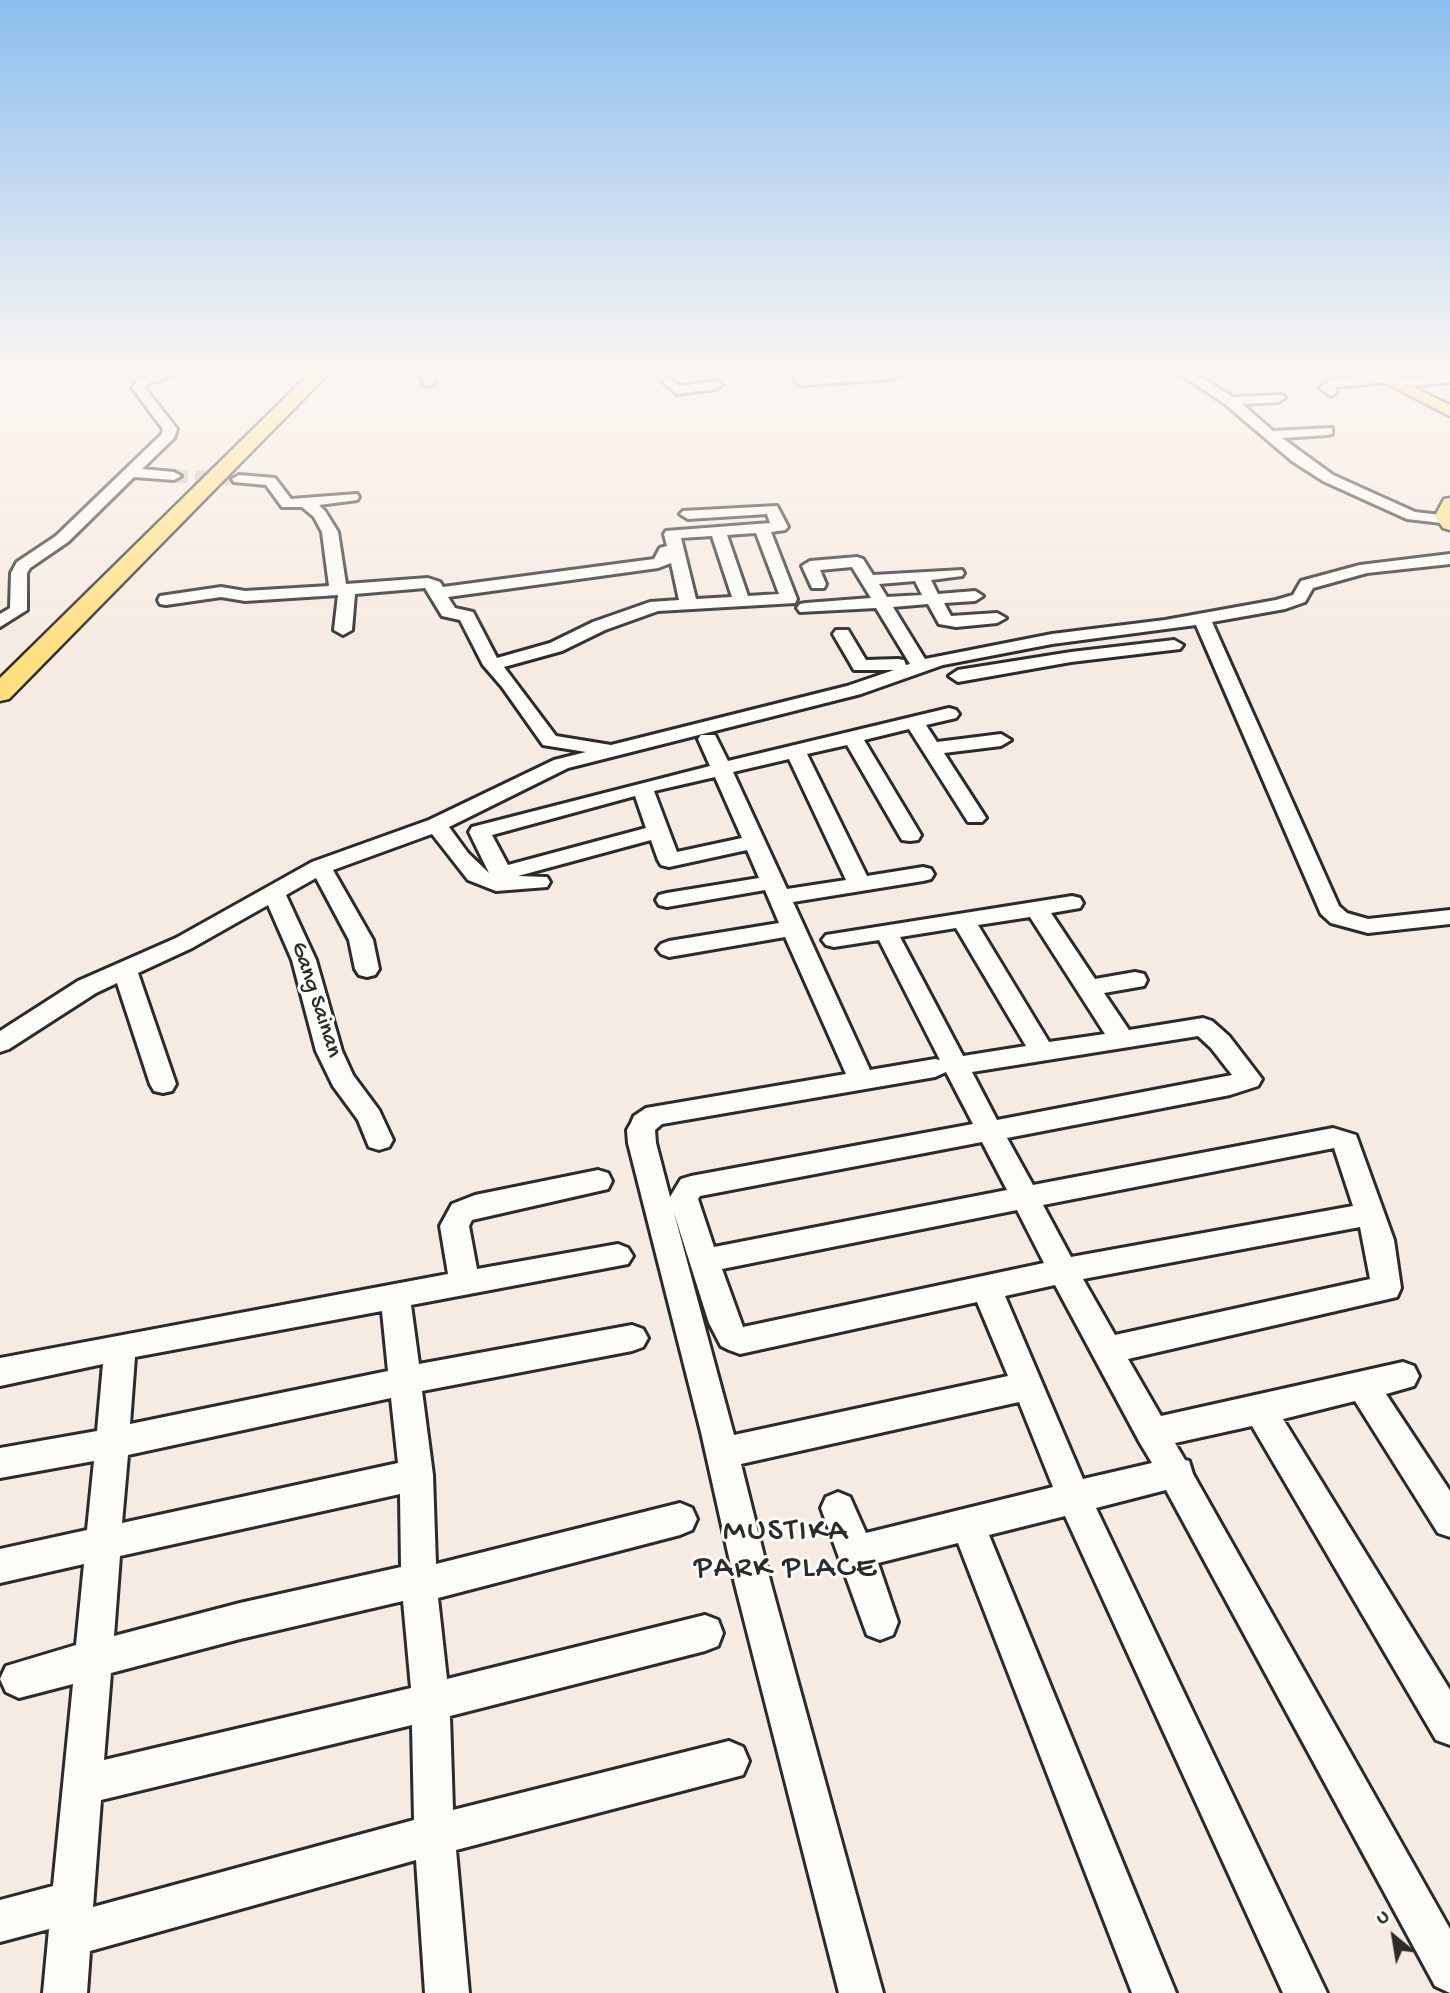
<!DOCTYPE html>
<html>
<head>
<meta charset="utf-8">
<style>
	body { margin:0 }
	#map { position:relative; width:1450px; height:1993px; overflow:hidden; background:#f6ebe2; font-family:"Gochi Hand",sans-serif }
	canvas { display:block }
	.north { position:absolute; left:1359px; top:1902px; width:70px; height:70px; -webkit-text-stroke:5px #fdfcf7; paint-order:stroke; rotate:330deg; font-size:19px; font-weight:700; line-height:28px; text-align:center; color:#2b2b2b }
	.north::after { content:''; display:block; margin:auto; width:24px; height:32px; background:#2b2b2b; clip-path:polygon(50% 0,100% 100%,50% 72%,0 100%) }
</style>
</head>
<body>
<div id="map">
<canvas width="1450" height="1993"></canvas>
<div class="north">U</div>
</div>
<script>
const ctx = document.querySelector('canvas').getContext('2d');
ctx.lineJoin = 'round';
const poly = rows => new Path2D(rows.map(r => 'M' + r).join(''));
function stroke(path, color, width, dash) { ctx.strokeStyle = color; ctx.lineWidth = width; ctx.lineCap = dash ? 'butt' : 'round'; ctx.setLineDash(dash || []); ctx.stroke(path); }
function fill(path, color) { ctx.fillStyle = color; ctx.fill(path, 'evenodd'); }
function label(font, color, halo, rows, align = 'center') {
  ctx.font = font + ' "Gochi Hand",sans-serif'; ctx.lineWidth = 6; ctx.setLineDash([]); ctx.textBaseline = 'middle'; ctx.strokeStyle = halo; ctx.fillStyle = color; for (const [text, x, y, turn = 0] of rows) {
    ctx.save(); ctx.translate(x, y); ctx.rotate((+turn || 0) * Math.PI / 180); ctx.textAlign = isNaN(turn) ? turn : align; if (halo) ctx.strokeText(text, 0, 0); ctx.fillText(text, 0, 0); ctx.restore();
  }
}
stroke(poly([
	[174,476,239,479]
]), '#cdc5bd', 14, [14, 7]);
const minor = poly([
	[155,375,177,375,147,384,145,388,177,429,174,438,142,469,174,472,181,476,174,480,134,477,68,542,30,568,27,573,27,610,0,627,0,614,10,608,11,573,17,562,56,536,162,434,163,429,132,388,138,378,155,375],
	[420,375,432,375,435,382,429,386,424,385,420,375],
	[792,375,806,377,898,375,892,379,803,385,798,384,792,375],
	[1182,375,1196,375,1233,397,1283,395,1285,398,1278,402,1242,404,1273,431,1332,428,1332,434,1327,435,1282,438,1333,475,1415,512,1450,516,1450,524,1407,519,1323,481,1292,461,1225,404,1182,375],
	[1381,375,1392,378,1386,382,1335,387,1337,392,1331,396,1320,388,1331,380,1381,375],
	[1450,375,1450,382,1397,388,1391,384,1397,380,1450,375],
	[668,377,680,386,716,381,722,385,716,389,677,394,662,381,668,377],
	[239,475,275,478,291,499,357,494,359,497,357,500,319,505,325,511,338,532,346,584,428,578,440,582,443,587,654,559,660,548,667,546,664,534,666,531,770,523,767,514,688,519,680,514,683,511,777,506,788,527,785,530,771,532,797,599,795,603,658,611,605,630,562,651,504,667,556,736,611,745,847,686,894,670,854,670,833,634,836,630,848,630,866,660,898,659,904,660,906,665,910,664,876,608,800,612,797,608,800,604,806,603,871,598,852,567,820,570,826,584,824,588,812,588,802,566,810,561,857,557,863,559,873,575,962,570,964,573,962,576,931,580,938,594,975,591,983,596,975,601,944,603,951,616,997,613,1006,618,997,623,956,627,939,624,928,604,893,607,925,659,1052,634,1165,620,1276,600,1293,595,1301,581,1360,565,1450,554,1450,564,1367,573,1313,588,1305,602,1285,609,1212,622,1339,906,1347,913,1368,919,1450,910,1450,924,1368,933,1331,923,1321,914,1196,625,1052,644,943,665,861,694,568,768,449,827,468,853,489,873,469,832,472,827,710,766,698,739,701,735,715,735,728,761,949,708,956,710,959,714,956,718,926,725,937,742,1001,734,1011,740,1001,746,944,753,986,818,982,822,968,822,909,729,864,740,921,835,918,840,910,841,902,840,899,835,847,745,807,754,867,876,923,867,931,869,934,874,931,879,923,881,793,902,870,1070,935,1059,940,1060,879,940,834,947,826,945,822,940,826,935,1072,896,1080,898,1083,903,1080,908,1051,913,1095,979,1135,972,1144,974,1147,980,1144,986,1104,993,1129,1030,1203,1018,1212,1021,1229,1036,1262,1079,1258,1086,1230,1095,1007,1138,1033,1185,1333,1128,1356,1135,1394,1240,1401,1288,1397,1297,1128,1359,1161,1416,1403,1362,1414,1366,1419,1376,1414,1386,1386,1394,1450,1491,1450,1537,1438,1533,1355,1401,1283,1419,1450,1690,1450,1745,1436,1740,1252,1426,1175,1443,1185,1460,1189,1461,1193,1474,1450,1929,1450,1993,1435,1986,1166,1490,1096,1508,1327,1993,1283,1993,1065,1516,989,1535,1176,1993,1132,1993,958,1543,878,1563,898,1622,893,1635,880,1640,867,1635,821,1508,826,1497,838,1492,850,1497,866,1533,1053,1487,1019,1402,741,1464,771,1584,883,1993,839,1993,735,1584,701,1432,628,1143,627,1130,631,1123,634,1116,646,1108,846,1074,785,937,669,957,661,954,657,949,661,944,669,941,779,923,765,890,667,907,659,905,656,900,659,895,667,893,759,878,747,850,669,867,661,865,658,860,651,840,518,876,547,877,550,882,547,887,496,891,468,880,432,834,333,870,373,940,379,969,375,975,367,977,359,975,355,969,349,940,316,878,286,895,316,960,342,1051,353,1075,379,1110,393,1140,389,1147,379,1150,369,1147,358,1120,333,1086,316,1051,292,960,268,905,192,948,138,973,176,1084,172,1091,163,1093,154,1091,150,1084,117,983,96,993,9,1049,0,1052,0,1031,78,981,176,938,312,862,429,820,554,760,586,752,543,745,502,687,483,665,460,620,442,616,425,588,355,594,352,630,343,635,334,630,338,595,245,601,221,597,166,605,160,604,158,600,160,596,221,587,245,591,329,586,322,532,314,517,302,507,282,507,266,485,234,482,232,479,239,475],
	[756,533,779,594,748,596,727,535,756,533],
	[712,536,732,597,696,599,681,538,712,536],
	[671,563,679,600,650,602,593,622,550,643,497,658,473,612,455,608,448,597,658,568,671,563],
	[915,581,922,595,887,597,879,584,915,581],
	[789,759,846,880,787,889,733,772,789,759],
	[715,777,742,838,677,852,654,791,715,777],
	[635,796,646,828,508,865,492,835,635,796],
	[1030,917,1105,1034,1049,1042,978,925,1030,917],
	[956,928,1026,1046,963,1056,900,937,956,928],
	[1198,1036,1211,1048,1232,1075,997,1120,972,1072,1198,1036],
	[946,1072,973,1124,691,1176,681,1179,670,1197,656,1143,655,1130,662,1124,935,1077,946,1072],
	[982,1142,1007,1190,714,1247,698,1199,700,1196,982,1142],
	[1334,1148,1353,1206,1071,1257,1043,1205,1334,1148],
	[1017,1210,1044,1263,743,1327,722,1269,1017,1210],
	[674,1213,709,1323,721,1346,729,1350,740,1354,977,1302,1008,1376,734,1435,674,1213],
	[1360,1227,1370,1279,1115,1335,1083,1279,1360,1227],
	[1055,1285,1140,1443,1152,1463,1083,1479,1005,1296,1055,1285],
	[1174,640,1183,645,1180,649,1071,662,958,682,949,676,958,670,1071,652,1174,640],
	[598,1170,608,1173,612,1181,608,1189,472,1220,469,1226,477,1269,618,1244,628,1248,633,1256,628,1264,411,1305,419,1364,632,1325,643,1329,648,1338,643,1347,632,1351,422,1391,433,1475,436,1564,680,1503,692,1508,697,1519,692,1530,680,1535,438,1598,447,1679,705,1615,718,1620,723,1633,718,1646,705,1651,450,1716,453,1810,729,1741,743,1747,749,1761,743,1775,456,1850,469,1993,425,1993,416,1860,90,1951,87,1993,43,1993,49,1929,0,1942,0,1900,53,1886,73,1684,19,1698,6,1692,0,1679,6,1666,76,1645,84,1564,0,1583,0,1549,87,1530,94,1461,0,1478,0,1448,97,1431,103,1364,0,1386,0,1358,448,1274,440,1226,452,1204,475,1195,598,1170],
	[382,1311,388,1371,130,1424,135,1357,382,1311],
	[391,1398,398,1463,122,1523,128,1455,391,1398],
	[400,1494,401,1567,240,1603,114,1636,120,1556,400,1494],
	[403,1601,411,1688,104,1760,111,1673,240,1639,403,1601],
	[412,1725,414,1820,93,1907,101,1800,412,1725]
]);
const major = poly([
	[1370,375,1389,375,1450,405,1450,416,1370,375],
	[1450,498,1450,530,1443,528,1435,516,1444,499,1450,498]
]);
const highway = poly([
	[308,375,327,375,9,699,0,701,0,678,308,375]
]);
stroke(minor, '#2b2b2b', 6);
stroke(major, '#2b2b2b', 5);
stroke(highway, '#2b2b2b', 5);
fill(minor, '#fdfcf7');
fill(major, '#ffdf80');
fill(highway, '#ffdf80');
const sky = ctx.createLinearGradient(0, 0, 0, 654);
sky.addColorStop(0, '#8abeef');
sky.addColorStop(0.57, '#fbf6f2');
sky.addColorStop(1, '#fbf6f200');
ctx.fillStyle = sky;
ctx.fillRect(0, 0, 1450, 654);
label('23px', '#2b2b2b', '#fdfcf7', [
	["Gang Sainan",315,1000,72]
]);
ctx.letterSpacing = '2px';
label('32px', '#2b2b2b', '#fdfcf7', [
	["MUSTIKA",786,1533],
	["PARK PLACE",786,1570]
]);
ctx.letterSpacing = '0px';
</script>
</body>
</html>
